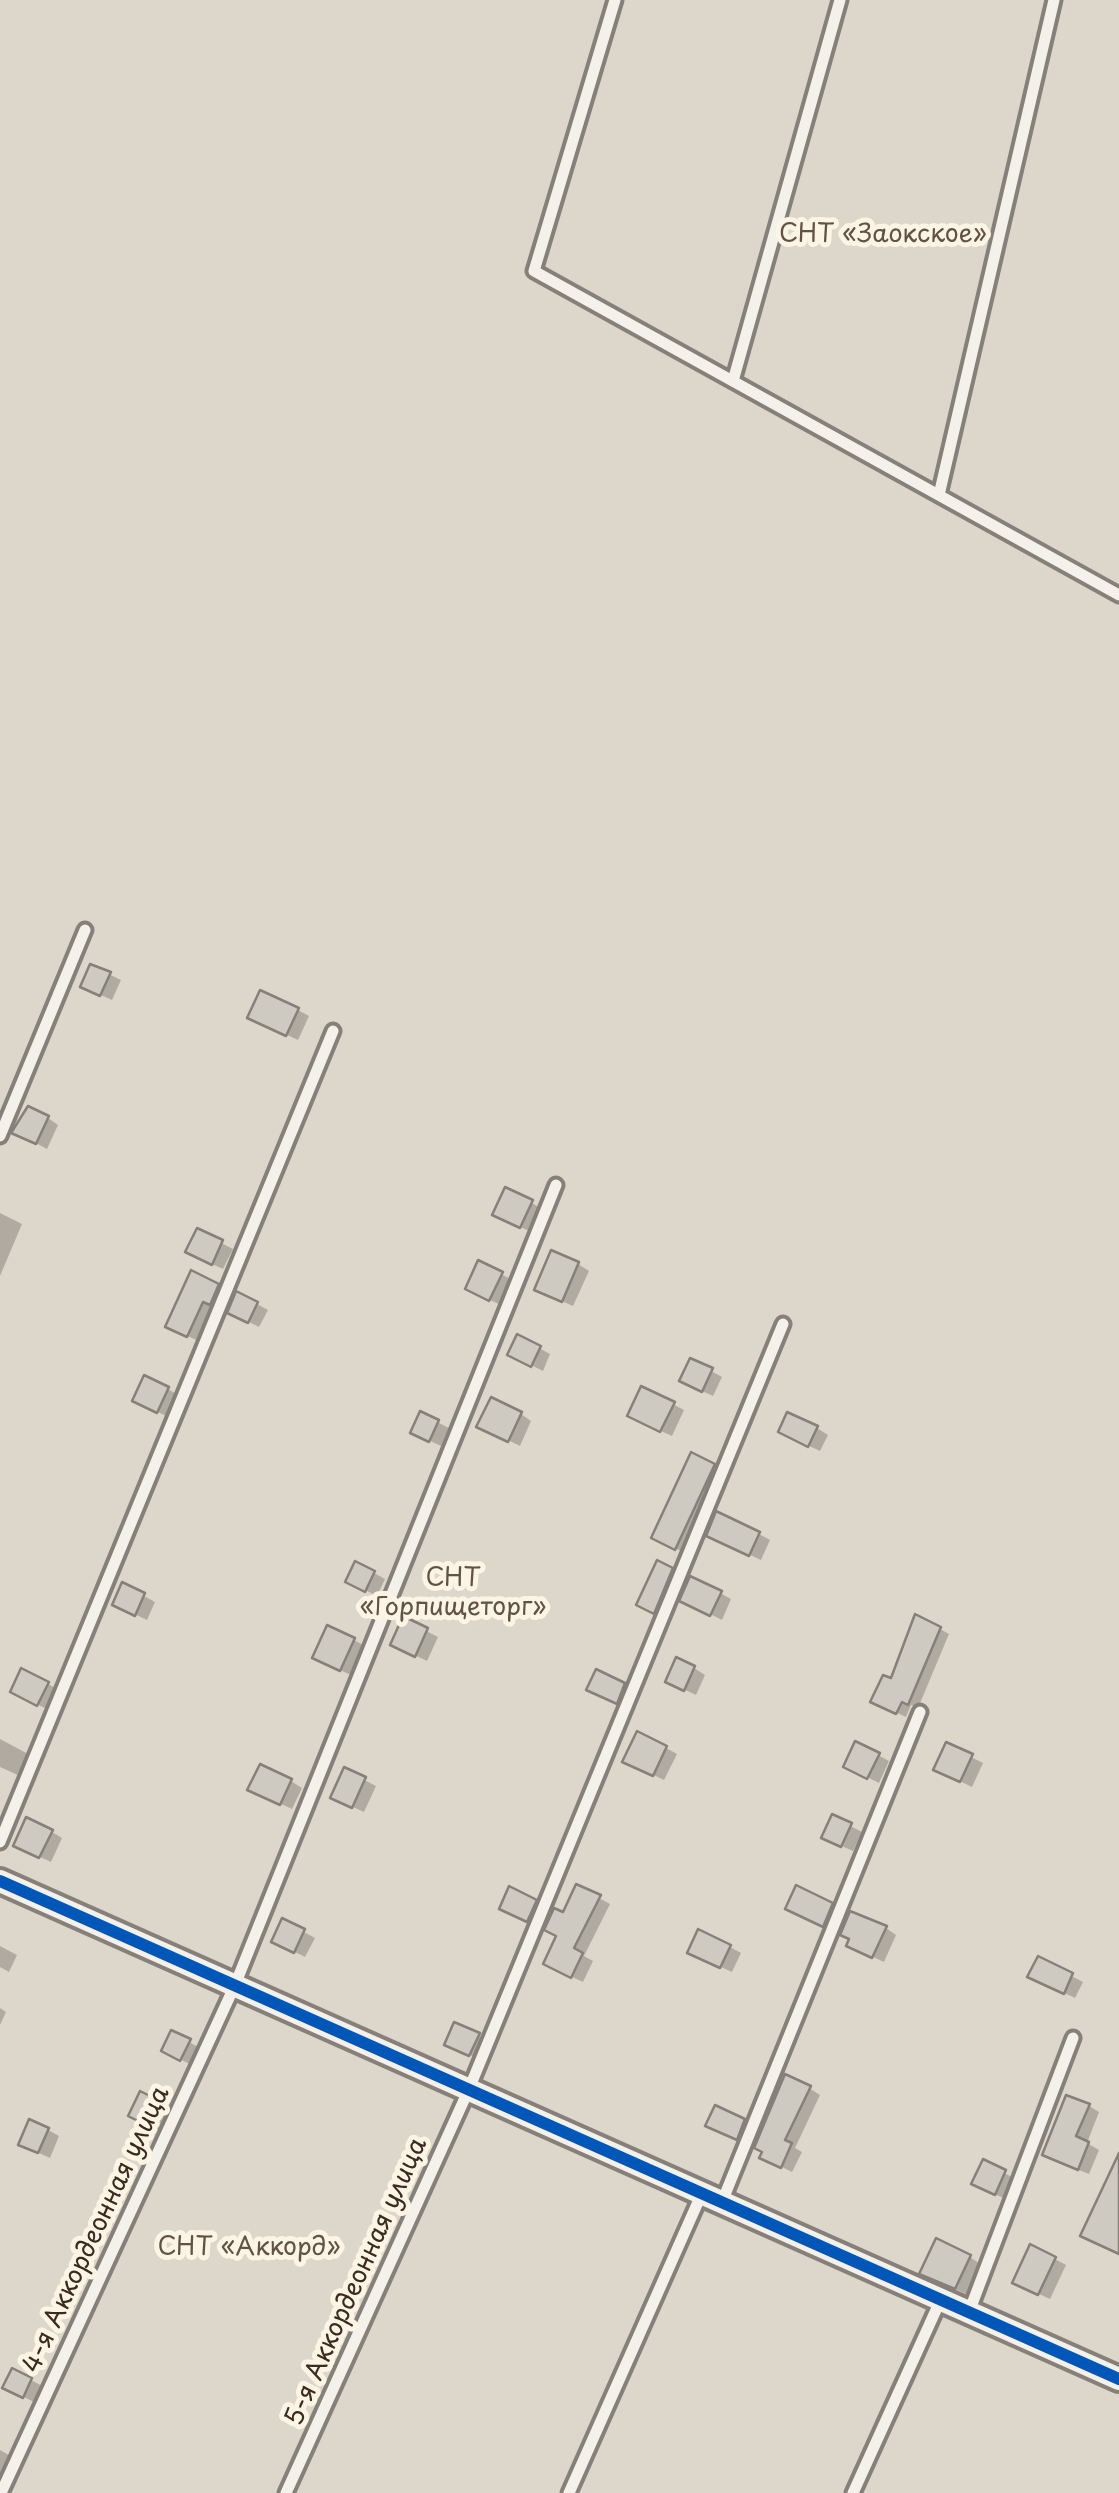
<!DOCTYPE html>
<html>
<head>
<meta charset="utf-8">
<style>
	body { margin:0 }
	canvas { display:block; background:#ebe7de }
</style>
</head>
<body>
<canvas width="1119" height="2493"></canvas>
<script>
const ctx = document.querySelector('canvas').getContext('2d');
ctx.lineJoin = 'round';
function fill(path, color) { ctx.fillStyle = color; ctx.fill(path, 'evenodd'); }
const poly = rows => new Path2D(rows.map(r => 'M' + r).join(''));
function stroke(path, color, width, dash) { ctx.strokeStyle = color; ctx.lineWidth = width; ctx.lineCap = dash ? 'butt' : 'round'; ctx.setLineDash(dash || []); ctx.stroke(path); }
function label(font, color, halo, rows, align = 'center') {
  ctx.font = font + ' "Playpen Sans",sans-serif'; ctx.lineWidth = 10; ctx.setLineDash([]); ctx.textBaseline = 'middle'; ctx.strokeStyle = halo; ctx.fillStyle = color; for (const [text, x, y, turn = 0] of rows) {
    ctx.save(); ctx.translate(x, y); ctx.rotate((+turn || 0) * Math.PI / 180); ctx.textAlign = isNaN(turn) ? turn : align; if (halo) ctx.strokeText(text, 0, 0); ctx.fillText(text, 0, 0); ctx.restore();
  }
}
fill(poly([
	[0,0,1119,0,1119,2493,0,2493]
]), '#ddd6ca');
fill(poly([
	[92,966,121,980,112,1000,94,992],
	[298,1010,309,1016,298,1040,261,1023],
	[48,1118,58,1125,47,1149,26,1138],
	[532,1203,542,1209,531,1232,506,1220],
	[0,1213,22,1224,0,1276],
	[198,1231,233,1249,223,1269,199,1258],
	[480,1264,513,1280,501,1305,479,1295],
	[578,1264,589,1271,573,1306,548,1295],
	[218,1286,229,1292,215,1306,198,1341,168,1326],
	[257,1304,268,1310,259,1327,241,1318],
	[539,1348,550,1354,543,1371,521,1360],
	[711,1371,722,1377,713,1396,693,1387],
	[168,1389,178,1395,168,1417,146,1406],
	[673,1404,684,1410,672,1436,641,1422],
	[421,1414,449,1428,441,1446,424,1438],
	[521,1414,531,1421,520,1446,491,1432],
	[817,1428,828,1435,820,1451,792,1438],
	[692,1456,725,1472,687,1554,665,1543],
	[759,1534,770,1540,761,1560,720,1541],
	[672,1570,683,1576,665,1618,650,1611],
	[374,1573,385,1579,377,1596,359,1587],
	[123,1585,155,1602,147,1620,126,1610],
	[720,1593,731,1599,722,1620,694,1606],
	[404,1620,438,1637,427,1661,404,1650],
	[940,1629,949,1634,918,1708,911,1705,906,1717,882,1706,892,1681],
	[354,1640,365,1646,351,1675,326,1664],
	[694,1668,705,1675,696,1695,679,1687],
	[597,1673,635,1692,628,1708,600,1695],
	[48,1684,59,1690,49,1710,24,1698],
	[0,1739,30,1755,20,1776,0,1767],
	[947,1745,983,1763,972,1787,947,1775],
	[666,1748,677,1754,664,1780,637,1767],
	[878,1755,889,1761,879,1783,857,1772],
	[345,1770,376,1786,364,1812,344,1803],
	[291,1781,302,1788,292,1809,262,1795],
	[833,1817,862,1832,853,1851,835,1843],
	[52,1832,62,1838,51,1862,27,1851],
	[599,1898,610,1904,584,1956,593,1961,583,1982,557,1970,564,1916],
	[535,1902,546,1908,539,1926,513,1914],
	[832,1905,843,1911,835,1930,796,1911],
	[886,1928,896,1935,884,1962,860,1951],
	[304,1932,315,1938,305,1957,285,1947],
	[0,1946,17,1955,9,1972,0,1967],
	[730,1947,741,1953,732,1972,701,1958],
	[1039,1959,1083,1982,1075,1998,1041,1982],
	[0,2008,6,2012,0,2025],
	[478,2036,489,2042,481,2060,458,2050],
	[189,2042,200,2048,192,2065,175,2057],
	[809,2088,820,2095,795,2148,802,2152,792,2172,774,2163],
	[161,2104,171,2110,161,2131,142,2121],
	[1089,2106,1099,2112,1087,2143,1099,2150,1089,2174,1056,2161],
	[716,2108,755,2127,748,2145,719,2131],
	[48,2130,59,2136,50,2158,32,2150],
	[984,2163,1016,2179,1006,2199,985,2190],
	[970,2257,980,2264,966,2294,933,2279],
	[1055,2259,1066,2265,1050,2299,1026,2288],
	[31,2380,42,2386,34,2402,16,2393],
	[0,2450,9,2455,1,2472,0,2472]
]), '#0003');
const building = poly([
	[90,964,111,972,100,996,80,987,90,964],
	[260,990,299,1008,286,1036,247,1018,260,990],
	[28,1106,49,1116,36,1144,11,1133,28,1106],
	[505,1187,533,1200,520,1228,492,1215,505,1187],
	[197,1228,223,1240,212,1265,185,1252,197,1228],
	[551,1250,579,1262,562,1302,534,1290,551,1250],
	[478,1260,503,1272,489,1301,465,1289,478,1260],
	[191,1270,219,1284,210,1305,203,1302,187,1337,165,1327,191,1270],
	[236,1291,258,1302,248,1323,227,1313,236,1291],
	[517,1334,541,1346,531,1367,507,1355,517,1334],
	[690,1358,713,1368,702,1392,679,1381,690,1358],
	[144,1375,169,1387,157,1413,132,1401,144,1375],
	[641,1386,675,1402,660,1432,627,1416,641,1386],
	[491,1397,522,1412,508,1442,476,1427,491,1397],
	[420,1411,439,1420,429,1442,410,1433,420,1411],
	[787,1412,818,1426,808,1447,778,1432,787,1412],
	[691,1452,715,1464,675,1550,651,1538,691,1452],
	[716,1511,760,1532,749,1556,706,1536,716,1511],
	[657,1560,673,1568,654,1614,636,1605,657,1560],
	[355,1561,375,1571,365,1592,345,1582,355,1561],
	[690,1576,722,1591,710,1616,679,1601,690,1576],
	[122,1582,145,1593,135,1616,112,1605,122,1582],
	[915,1614,941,1627,908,1705,902,1702,896,1714,870,1702,883,1675,891,1678,915,1614],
	[403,1616,428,1628,415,1657,390,1645,403,1616],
	[327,1625,355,1638,340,1671,312,1658,327,1625],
	[676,1657,695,1666,684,1691,665,1682,676,1657],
	[21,1668,49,1682,37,1706,10,1692,21,1668],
	[596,1669,625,1683,617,1704,586,1690,596,1669],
	[637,1731,667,1746,653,1776,622,1762,637,1731],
	[855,1741,880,1753,867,1779,843,1767,855,1741],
	[946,1742,973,1754,960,1782,933,1770,946,1742],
	[260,1764,292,1779,280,1805,247,1790,260,1764],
	[344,1767,366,1777,352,1808,330,1798,344,1767],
	[832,1814,852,1823,841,1847,821,1838,832,1814],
	[26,1817,53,1830,39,1858,13,1846,26,1817],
	[576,1884,601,1895,574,1948,583,1953,571,1978,543,1964,556,1936,544,1930,554,1908,563,1912,576,1884],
	[796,1885,833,1903,823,1927,785,1909,796,1885],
	[509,1886,537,1900,527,1922,499,1909,509,1886],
	[850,1911,887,1926,872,1958,846,1946,849,1939,840,1935,850,1911],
	[282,1918,305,1929,294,1953,271,1942,282,1918],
	[698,1929,731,1945,720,1968,687,1953,698,1929],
	[1038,1956,1073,1973,1064,1994,1027,1977,1038,1956],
	[454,2022,480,2033,469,2056,444,2045,454,2022],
	[171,2030,191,2039,180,2061,161,2051,171,2030],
	[785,2074,811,2086,785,2140,792,2143,781,2168,759,2158,762,2152,754,2148,785,2074],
	[140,2091,162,2102,150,2127,128,2116,140,2091],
	[1066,2095,1090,2104,1076,2136,1089,2142,1078,2170,1042,2155,1066,2095],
	[715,2105,745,2119,737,2140,705,2126,715,2105],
	[29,2119,49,2128,38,2153,18,2145,29,2119],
	[1119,2153,1119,2254,1080,2236,1119,2153],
	[983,2159,1006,2170,995,2195,971,2184,983,2159],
	[936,2238,971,2255,955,2289,919,2274,936,2238],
	[1030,2244,1056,2257,1038,2295,1012,2283,1030,2244],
	[12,2368,32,2378,23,2398,2,2388,12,2368]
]);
fill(building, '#cecac2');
stroke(building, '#858079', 2.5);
const lane = poly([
	[615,0,534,271,1119,595],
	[733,381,840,0],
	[939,495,1054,0],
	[0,1136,85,930],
	[0,1842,333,1031],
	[722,2202,920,1712],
	[969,2312,1073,2038],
	[1,2493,235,1985,556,1185],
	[286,2493,469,2089,783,1324],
	[569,2493,702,2193],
	[853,2493,941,2299]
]);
const street = poly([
	[0,1881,1119,2379]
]);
stroke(lane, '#858079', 19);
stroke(street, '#858079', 30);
stroke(lane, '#f4f0ea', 11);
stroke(street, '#f4f0ea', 22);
stroke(poly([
	[0,1881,1119,2379]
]), '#0057b8', 12);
label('25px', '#615245', '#fcf5e5', [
	["СНТ «Заокское»",883,235],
	["СНТ",453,1579],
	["«Горпищеторг»",453,1608],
	["СНТ «Аккорд»",249,2248]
]);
label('25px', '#3b2a1e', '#fcf5e5', [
	["4-я Аккордеонная улица",97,2230,-65],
	["5-я Аккордеонная улица",357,2282,-66]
]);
</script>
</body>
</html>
